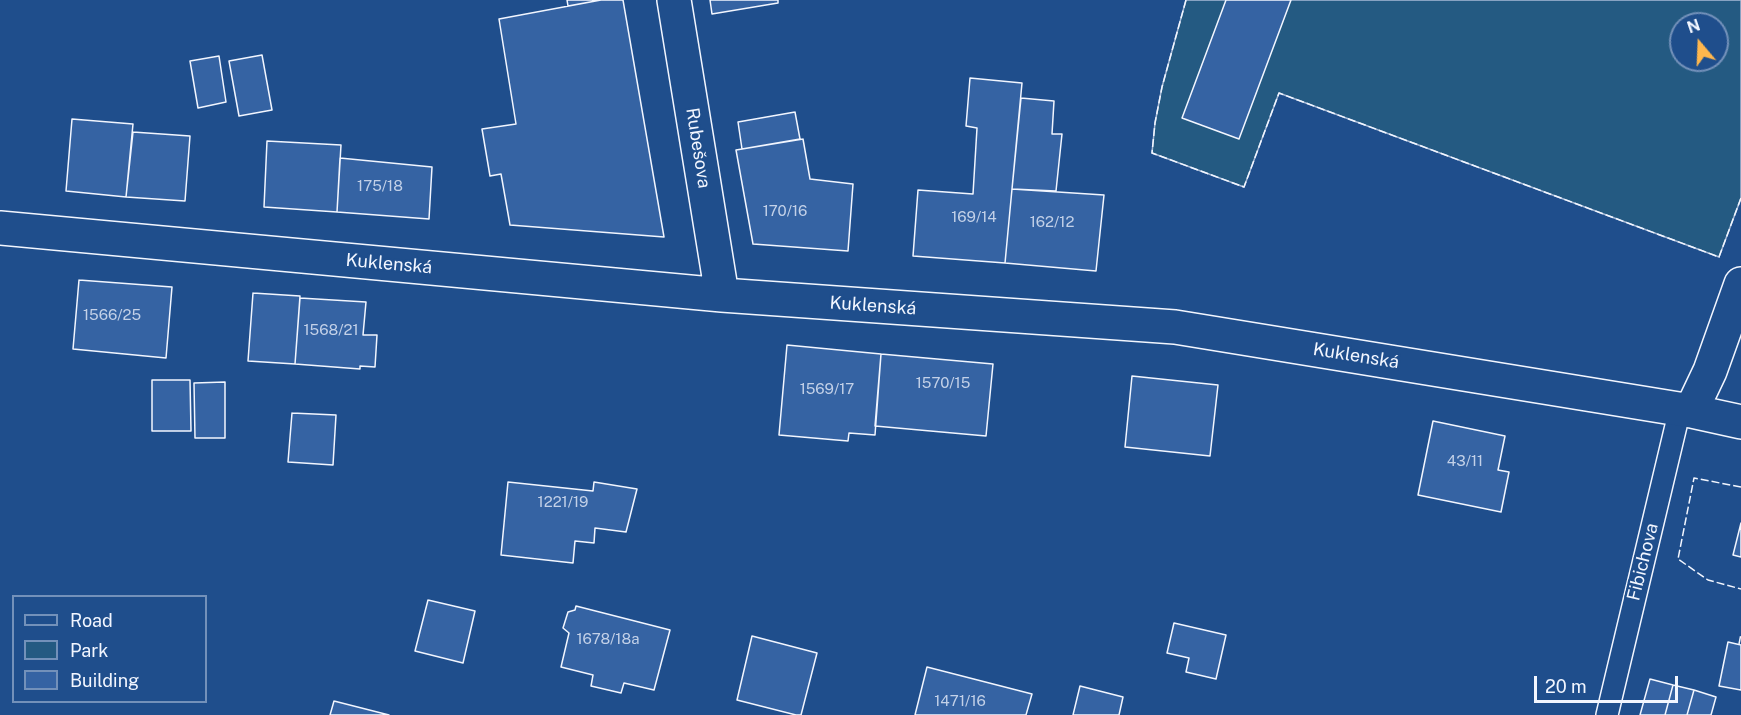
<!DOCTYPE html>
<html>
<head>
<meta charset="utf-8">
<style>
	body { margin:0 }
	#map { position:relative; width:1741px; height:715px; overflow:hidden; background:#1f4e8c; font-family:"Public Sans",sans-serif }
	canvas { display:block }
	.legend { position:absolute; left:12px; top:595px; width:195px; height:108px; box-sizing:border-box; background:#1f4e8c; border:2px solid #7391ba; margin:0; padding:8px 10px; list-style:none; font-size:18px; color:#f2f6ff }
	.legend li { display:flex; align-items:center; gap:12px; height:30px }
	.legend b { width:30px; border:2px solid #7391ba }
	.north { position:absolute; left:1669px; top:12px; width:60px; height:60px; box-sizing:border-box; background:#1f4e8c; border:2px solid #7391ba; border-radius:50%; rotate:341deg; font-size:16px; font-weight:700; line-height:24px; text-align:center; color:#f2f6ff }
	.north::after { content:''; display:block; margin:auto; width:21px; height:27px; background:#ffb74d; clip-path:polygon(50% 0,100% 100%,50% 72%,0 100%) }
	.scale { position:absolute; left:1534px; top:676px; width:144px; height:27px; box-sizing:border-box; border:3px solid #f2f6ff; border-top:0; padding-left:8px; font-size:18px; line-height:21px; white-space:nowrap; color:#f2f6ff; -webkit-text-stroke:4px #1f4e8c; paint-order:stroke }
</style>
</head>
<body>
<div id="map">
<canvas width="1741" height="715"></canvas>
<ul class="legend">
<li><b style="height:8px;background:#1f4e8c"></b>Road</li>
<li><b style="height:16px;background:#245a82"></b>Park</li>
<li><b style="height:16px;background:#3563a3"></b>Building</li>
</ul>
<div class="north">N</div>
<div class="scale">20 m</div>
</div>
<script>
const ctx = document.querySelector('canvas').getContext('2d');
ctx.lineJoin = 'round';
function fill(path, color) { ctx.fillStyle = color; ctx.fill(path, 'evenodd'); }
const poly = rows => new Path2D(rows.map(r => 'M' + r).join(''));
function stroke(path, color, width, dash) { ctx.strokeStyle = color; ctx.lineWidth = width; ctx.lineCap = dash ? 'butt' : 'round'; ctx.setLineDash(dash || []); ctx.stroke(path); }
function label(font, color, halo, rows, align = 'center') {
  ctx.font = font + ' "Public Sans",sans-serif'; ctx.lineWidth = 4.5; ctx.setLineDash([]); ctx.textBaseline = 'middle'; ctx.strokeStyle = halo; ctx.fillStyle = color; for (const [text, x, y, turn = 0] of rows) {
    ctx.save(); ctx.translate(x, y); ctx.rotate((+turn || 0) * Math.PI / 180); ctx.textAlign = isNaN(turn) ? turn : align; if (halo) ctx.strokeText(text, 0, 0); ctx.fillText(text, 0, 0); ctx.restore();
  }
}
const green = poly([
	[1186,0,1741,0,1741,198,1719,257,1279,93,1244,187,1152,153,1155,123,1162,87,1186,0],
	[1681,24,1717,24,1717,60,1681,60,1681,24]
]);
fill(green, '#245a82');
stroke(green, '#a8bbd7', 1.5);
const building = poly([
	[567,0,601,0,568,6,567,0],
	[601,0,623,0,664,237,510,225,501,174,490,176,482,129,516,124,499,19,601,0],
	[710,0,778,0,778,3,712,14,710,0],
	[1226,0,1291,0,1239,139,1182,118,1226,0],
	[262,55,272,110,239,116,229,61,262,55],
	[219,56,226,102,198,108,190,61,219,56],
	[970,78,1022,83,1005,263,913,256,918,190,973,194,977,128,966,126,970,78],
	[1021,98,1054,101,1052,134,1062,134,1056,191,1012,189,1021,98],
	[795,112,800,139,742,149,738,122,795,112],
	[72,119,133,124,126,197,66,191,72,119],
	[133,132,190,136,185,201,126,197,133,132],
	[803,139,810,179,853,184,848,251,753,244,736,150,803,139],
	[267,141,341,145,337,212,264,207,267,141],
	[340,158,432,167,429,219,337,212,340,158],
	[1012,189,1104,195,1096,271,1005,263,1012,189],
	[79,280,172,287,166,358,73,349,79,280],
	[253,293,300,296,295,364,248,361,253,293],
	[300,298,366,302,363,335,377,335,375,367,360,366,360,369,295,364,300,298],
	[787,345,881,354,875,435,849,433,848,441,779,435,787,345],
	[881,354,993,364,986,436,875,426,881,354],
	[1132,376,1218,385,1210,456,1125,447,1132,376],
	[152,380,190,380,191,431,152,431,152,380],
	[225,382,225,438,195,438,194,383,225,382],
	[292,413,336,415,333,465,288,462,292,413],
	[1433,421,1505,436,1498,470,1509,472,1501,512,1418,495,1433,421],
	[508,482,593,491,594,482,637,489,626,532,595,528,594,543,575,541,573,563,501,555,508,482],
	[1741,523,1741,557,1733,555,1741,523],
	[428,600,475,611,463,663,415,651,428,600],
	[576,606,670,630,654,690,624,683,621,693,591,686,593,675,561,667,569,633,563,628,568,612,575,610,576,606],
	[1174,623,1226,635,1216,679,1186,672,1189,658,1167,653,1174,623],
	[752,636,817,653,801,715,796,715,737,700,752,636],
	[1728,642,1741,645,1741,690,1719,686,1728,642],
	[927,667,1032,694,1026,715,915,715,927,667],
	[1650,679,1673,685,1665,715,1640,715,1650,679],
	[1673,685,1694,690,1687,715,1665,715,1673,685],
	[1080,686,1123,697,1119,715,1073,715,1080,686],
	[1694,690,1716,697,1711,715,1687,715,1694,690],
	[334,701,389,715,330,715,334,701]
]);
fill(building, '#3563a3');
stroke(building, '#f2f6ff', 1.5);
const lane = poly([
	[1607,715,1680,409]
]);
const street = poly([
	[674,0,722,295],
	[0,228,722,295,1175,327,1691,411,1741,422],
	[1691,411,1710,371,1741,284]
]);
stroke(lane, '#f2f6ff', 24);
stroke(street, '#f2f6ff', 36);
stroke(lane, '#1f4e8c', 21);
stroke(street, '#1f4e8c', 33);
stroke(poly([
	[1186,0,1162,87,1155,123,1152,153,1244,187,1279,93,1719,257,1741,198],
	[1741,487,1694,478,1678,559,1708,580,1741,589],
	[1739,644,1741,634]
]), '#f2f6ff', 1.5, [8, 3]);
label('15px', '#c3d1e8', null, [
	["175/18",380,186],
	["170/16",785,211],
	["169/14",974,217],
	["162/12",1052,222],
	["1566/25",112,315],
	["1568/21",331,330],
	["1570/15",943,383],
	["1569/17",827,389],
	["43/11",1465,461],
	["1221/19",563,502],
	["1678/18a",608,639],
	["1471/16",960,701]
]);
label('18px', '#f2f6ff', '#1f4e8c', [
	["Rubešova",698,148,81],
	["Kuklenská",389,264,5],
	["Kuklenská",873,306,4],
	["Kuklenská",1356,356,9],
	["Fibichova",1643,562,-76]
]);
</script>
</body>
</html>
